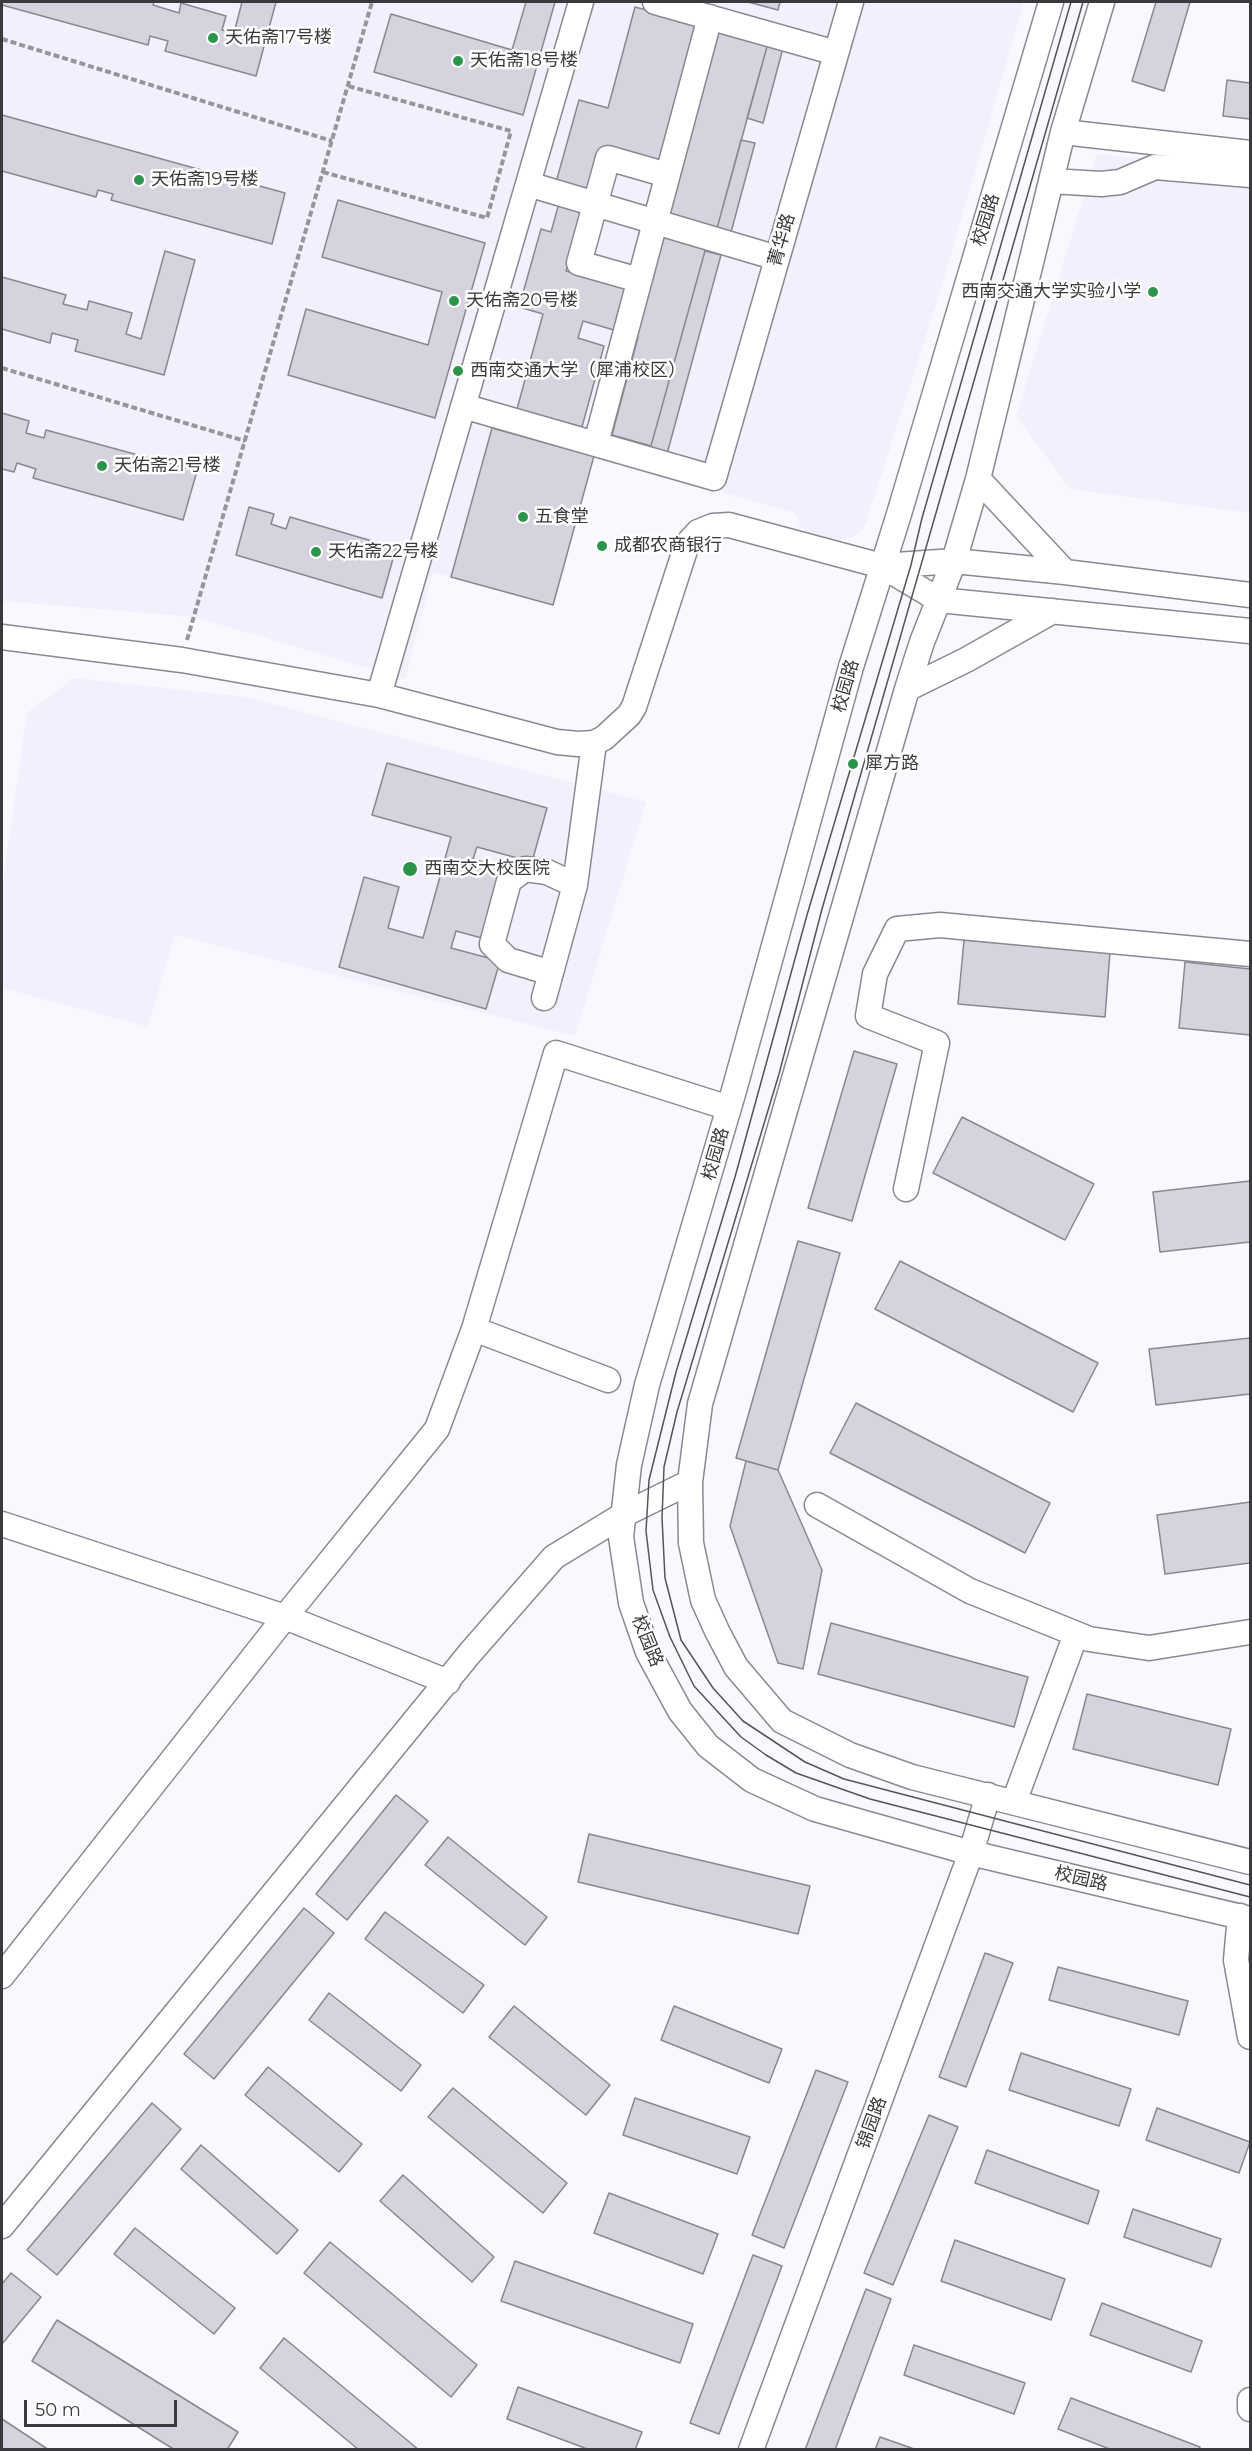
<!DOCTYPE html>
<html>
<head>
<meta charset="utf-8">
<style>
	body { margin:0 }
	#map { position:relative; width:1252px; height:2451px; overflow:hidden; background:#faf8fe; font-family:Montserrat,sans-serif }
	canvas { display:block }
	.frame { position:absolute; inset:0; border:3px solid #3a393d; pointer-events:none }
	.scale { position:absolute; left:24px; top:2400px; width:153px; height:27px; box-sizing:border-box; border:3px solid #3a393d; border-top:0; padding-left:8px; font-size:18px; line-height:21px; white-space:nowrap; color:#3a393d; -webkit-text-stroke:4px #fff; paint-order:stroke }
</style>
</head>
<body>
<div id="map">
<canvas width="1252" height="2451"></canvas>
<div class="frame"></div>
<div class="scale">50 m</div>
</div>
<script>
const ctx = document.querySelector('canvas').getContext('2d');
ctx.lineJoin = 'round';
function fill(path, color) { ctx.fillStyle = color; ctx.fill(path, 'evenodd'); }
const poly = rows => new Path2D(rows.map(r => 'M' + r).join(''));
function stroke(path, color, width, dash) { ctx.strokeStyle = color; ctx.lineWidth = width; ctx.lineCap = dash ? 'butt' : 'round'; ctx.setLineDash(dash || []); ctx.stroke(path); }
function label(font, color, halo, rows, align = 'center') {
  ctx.font = font + ' Montserrat,"Noto Sans SC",sans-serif'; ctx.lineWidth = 5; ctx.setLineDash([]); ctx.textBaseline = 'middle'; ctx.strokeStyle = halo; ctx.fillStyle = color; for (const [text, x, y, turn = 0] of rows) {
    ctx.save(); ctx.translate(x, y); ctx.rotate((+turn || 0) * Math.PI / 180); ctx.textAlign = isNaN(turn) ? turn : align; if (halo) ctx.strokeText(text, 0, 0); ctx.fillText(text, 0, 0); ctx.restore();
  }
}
fill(poly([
	[2,2,1024,2,942,286,865,526,860,533,845,540,810,535,801,527,795,513,594,456,553,605,433,572,405,679,194,617,2,601],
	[1097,154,1250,168,1250,513,1070,489,1016,416],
	[74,678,246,697,646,802,575,1036,175,935,148,1027,2,988,2,887,27,713]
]), '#f3effd');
const building = poly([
	[2,2,154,2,153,5,179,13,181,3,226,16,222,30,234,33,242,2,276,2,256,76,165,51,168,41,150,36,148,45,2,5,2,2],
	[526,2,555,2,523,115,374,72,391,14,512,50,526,2],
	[748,2,780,2,778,10,748,2],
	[1156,2,1190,2,1164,91,1132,81,1156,2],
	[635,7,768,43,716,232,708,240,651,446,612,435,638,337,583,321,578,338,604,346,582,427,517,409,543,314,519,307,541,229,551,232,563,189,555,186,579,100,608,108,635,7],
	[599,152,676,174,643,293,566,271,599,152],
	[768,43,783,48,763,123,747,118,768,43],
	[1227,80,1250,83,1250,119,1223,116,1227,80],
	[2,115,285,193,272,244,111,200,113,194,98,190,96,197,2,171,2,115],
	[741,140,755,143,730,236,716,232,741,140],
	[338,200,485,243,435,418,288,375,306,309,428,345,442,292,322,257,338,200],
	[165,251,195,260,164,375,75,351,78,340,52,333,50,343,2,329,2,277,66,295,63,304,87,310,89,301,132,313,126,334,141,339,165,251],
	[705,251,721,255,667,454,651,450,651,446,705,251],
	[2,413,29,421,26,433,44,438,46,430,197,471,183,520,33,478,36,469,17,463,14,472,2,469,2,413],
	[492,428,594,456,553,605,451,577,492,428],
	[249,507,274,514,271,524,286,529,290,517,396,548,382,598,236,555,249,507],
	[387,763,547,808,532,862,477,847,473,859,509,869,489,940,456,931,451,948,500,961,486,1009,339,967,364,877,399,887,388,928,423,938,451,837,372,815,387,763],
	[964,940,1110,952,1105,1017,958,1004,964,940],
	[1185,962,1250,969,1250,1035,1179,1028,1185,962],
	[854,1051,897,1064,852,1221,808,1208,854,1051],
	[962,1117,1094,1184,1065,1240,933,1173,962,1117],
	[1250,1181,1250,1242,1160,1252,1153,1192,1250,1181],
	[798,1241,840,1253,778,1470,736,1458,798,1241],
	[900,1261,1098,1363,1073,1412,875,1309,900,1261],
	[1250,1338,1250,1394,1156,1405,1149,1349,1250,1338],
	[856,1403,1050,1503,1025,1553,830,1453,856,1403],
	[746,1461,778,1470,822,1570,803,1669,778,1663,730,1526,746,1461],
	[1250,1502,1250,1563,1165,1574,1157,1515,1250,1502],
	[831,1623,1028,1677,1014,1727,818,1674,831,1623],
	[1087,1694,1231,1729,1218,1785,1073,1749,1087,1694],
	[396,1795,428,1821,347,1920,316,1894,396,1795],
	[589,1834,810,1886,798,1934,578,1882,589,1834],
	[448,1837,547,1917,525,1945,425,1865,448,1837],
	[304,1908,334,1933,214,2079,184,2054,304,1908],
	[385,1912,484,1985,463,2013,365,1939,385,1912],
	[985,1953,1013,1963,966,2087,939,2077,985,1953],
	[1058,1967,1188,2001,1179,2035,1049,2000,1058,1967],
	[329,1993,421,2065,401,2091,309,2020,329,1993],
	[514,2006,610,2085,586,2115,489,2037,514,2006],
	[674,2006,782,2049,769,2083,661,2040,674,2006],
	[1021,2053,1131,2089,1119,2126,1009,2090,1021,2053],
	[268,2067,362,2144,339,2172,245,2095,268,2067],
	[816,2070,848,2082,784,2248,752,2235,816,2070],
	[453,2088,567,2183,543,2213,428,2117,453,2088],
	[635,2098,750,2137,737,2174,623,2135,635,2098],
	[152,2103,181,2129,57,2275,27,2250,152,2103],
	[1157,2108,1250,2142,1239,2173,1146,2140,1157,2108],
	[929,2115,958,2127,893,2285,864,2273,929,2115],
	[201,2145,298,2230,277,2254,181,2169,201,2145],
	[987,2150,1099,2191,1088,2224,975,2183,987,2150],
	[403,2175,494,2257,472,2282,380,2201,403,2175],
	[609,2193,718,2234,703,2274,594,2233,609,2193],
	[1133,2209,1221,2239,1211,2267,1124,2237,1133,2209],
	[135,2228,235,2308,214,2334,114,2254,135,2228],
	[955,2240,1065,2279,1051,2320,941,2281,955,2240],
	[330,2242,477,2365,451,2397,304,2273,330,2242],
	[753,2255,782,2266,719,2434,690,2423,753,2255],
	[515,2261,693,2324,680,2363,501,2301,515,2261],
	[11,2273,41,2297,2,2344,2,2284,11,2273],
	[866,2289,891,2299,835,2450,805,2450,866,2289],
	[1102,2303,1202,2341,1191,2372,1090,2335,1102,2303],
	[57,2320,238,2432,227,2450,175,2450,32,2361,57,2320],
	[284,2338,419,2450,359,2450,260,2368,284,2338],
	[914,2345,1025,2383,1014,2414,904,2375,914,2345],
	[518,2387,642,2432,635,2450,590,2450,507,2419,518,2387],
	[1071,2398,1200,2447,1199,2450,1112,2450,1058,2429,1071,2398],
	[2,2419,49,2450,2,2450,2,2419],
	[880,2437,917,2450,875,2450,880,2437]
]);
fill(building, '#d6d3de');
stroke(building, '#8a8791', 1.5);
const minor = poly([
	[655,2,836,53],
	[1051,2,899,514,851,667,733,1094,647,1385,629,1465,621,1537,631,1603,648,1652,680,1711,708,1746,752,1780,815,1809,971,1853,1250,1919],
	[1102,2,1063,132,978,479,954,561,922,642,907,689,700,1404,690,1482,691,1543,703,1600,717,1631,736,1667,782,1721,850,1755,912,1777,1250,1862],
	[1063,132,1250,153],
	[1051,181,1101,184,1120,182,1155,167,1250,175],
	[528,184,777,258],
	[639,280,579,263,608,158,667,175],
	[463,406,714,478,851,2],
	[596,443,710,17],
	[978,479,1065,572],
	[882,566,954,561,1065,572,1250,595],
	[2,637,182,660,379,695,557,742,578,744,594,743,604,738,629,715,634,707,687,544,698,532,713,526,729,525,882,566,939,600,1250,631],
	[907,689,966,660,1053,611],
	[379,695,581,2],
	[551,973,508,960,492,944,509,881,525,869,547,872,575,885],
	[544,998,575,885,594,743],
	[906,1189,937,1043,868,1016,875,974,897,929,940,925,1250,954],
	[474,1329,608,1380],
	[817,1505,970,1591,1089,1639,1149,1648,1250,1632],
	[2,1524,285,1617,448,1682],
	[1014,1802,1076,1634],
	[1240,1916,1236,1960,1250,2037],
	[2,1976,285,1617,437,1429,474,1329,556,1053,729,1108],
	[2,2226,470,1653,554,1557,623,1515,690,1482],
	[1250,2400,1250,2409],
	[751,2450,971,1853,988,1795]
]);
stroke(minor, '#8b8892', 27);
stroke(poly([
	[2,39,332,141],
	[323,172,487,218,511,131,348,86],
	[2,368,245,441],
	[187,640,372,2]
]), '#96959a', 4, [6, 3]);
stroke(minor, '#fff', 24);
stroke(poly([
	[1071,2,922,518,911,565,807,915,735,1177,676,1372,649,1480,646,1531,653,1590,670,1637,694,1686,741,1737,766,1755,796,1773,870,1799,1250,1897],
	[1083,2,822,909,779,1074,677,1412,664,1467,662,1518,665,1578,681,1640,713,1688,743,1721,805,1762,844,1779,1250,1885]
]), '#555459', 1.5);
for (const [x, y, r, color] of [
	[213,38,6,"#2c944b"],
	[458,61,6,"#2c944b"],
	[139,180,6,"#2c944b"],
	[1153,292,6,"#2c944b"],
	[454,301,6,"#2c944b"],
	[458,371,6,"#2c944b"],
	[102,466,6,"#2c944b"],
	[523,517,6,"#2c944b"],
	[602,546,6,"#2c944b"],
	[316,552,6,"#2c944b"],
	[853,764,6,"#2c944b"],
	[410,869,8,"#2c944b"]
]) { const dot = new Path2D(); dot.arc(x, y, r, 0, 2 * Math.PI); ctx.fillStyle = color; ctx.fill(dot); stroke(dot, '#fff', 2); }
label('18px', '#3a393d', '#fff', [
	["天佑斋17号楼",225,38],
	["天佑斋18号楼",470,61],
	["天佑斋19号楼",151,180],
	["西南交通大学实验小学",1141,292,"right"],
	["天佑斋20号楼",466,301],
	["西南交通大学（犀浦校区）",470,371],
	["天佑斋21号楼",114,466],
	["五食堂",535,517],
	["成都农商银行",614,546],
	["天佑斋22号楼",328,552],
	["犀方路",865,764],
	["西南交大校医院",424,869]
], 'left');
label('18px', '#3a393d', '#fff', [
	["校园路",986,220,-73],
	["菁华路",782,240,-74],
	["校园路",846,686,-74],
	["校园路",716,1154,-74],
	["校园路",647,1641,68],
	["校园路",1081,1879,13],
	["锦园路",872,2123,-70]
]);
</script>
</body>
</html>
